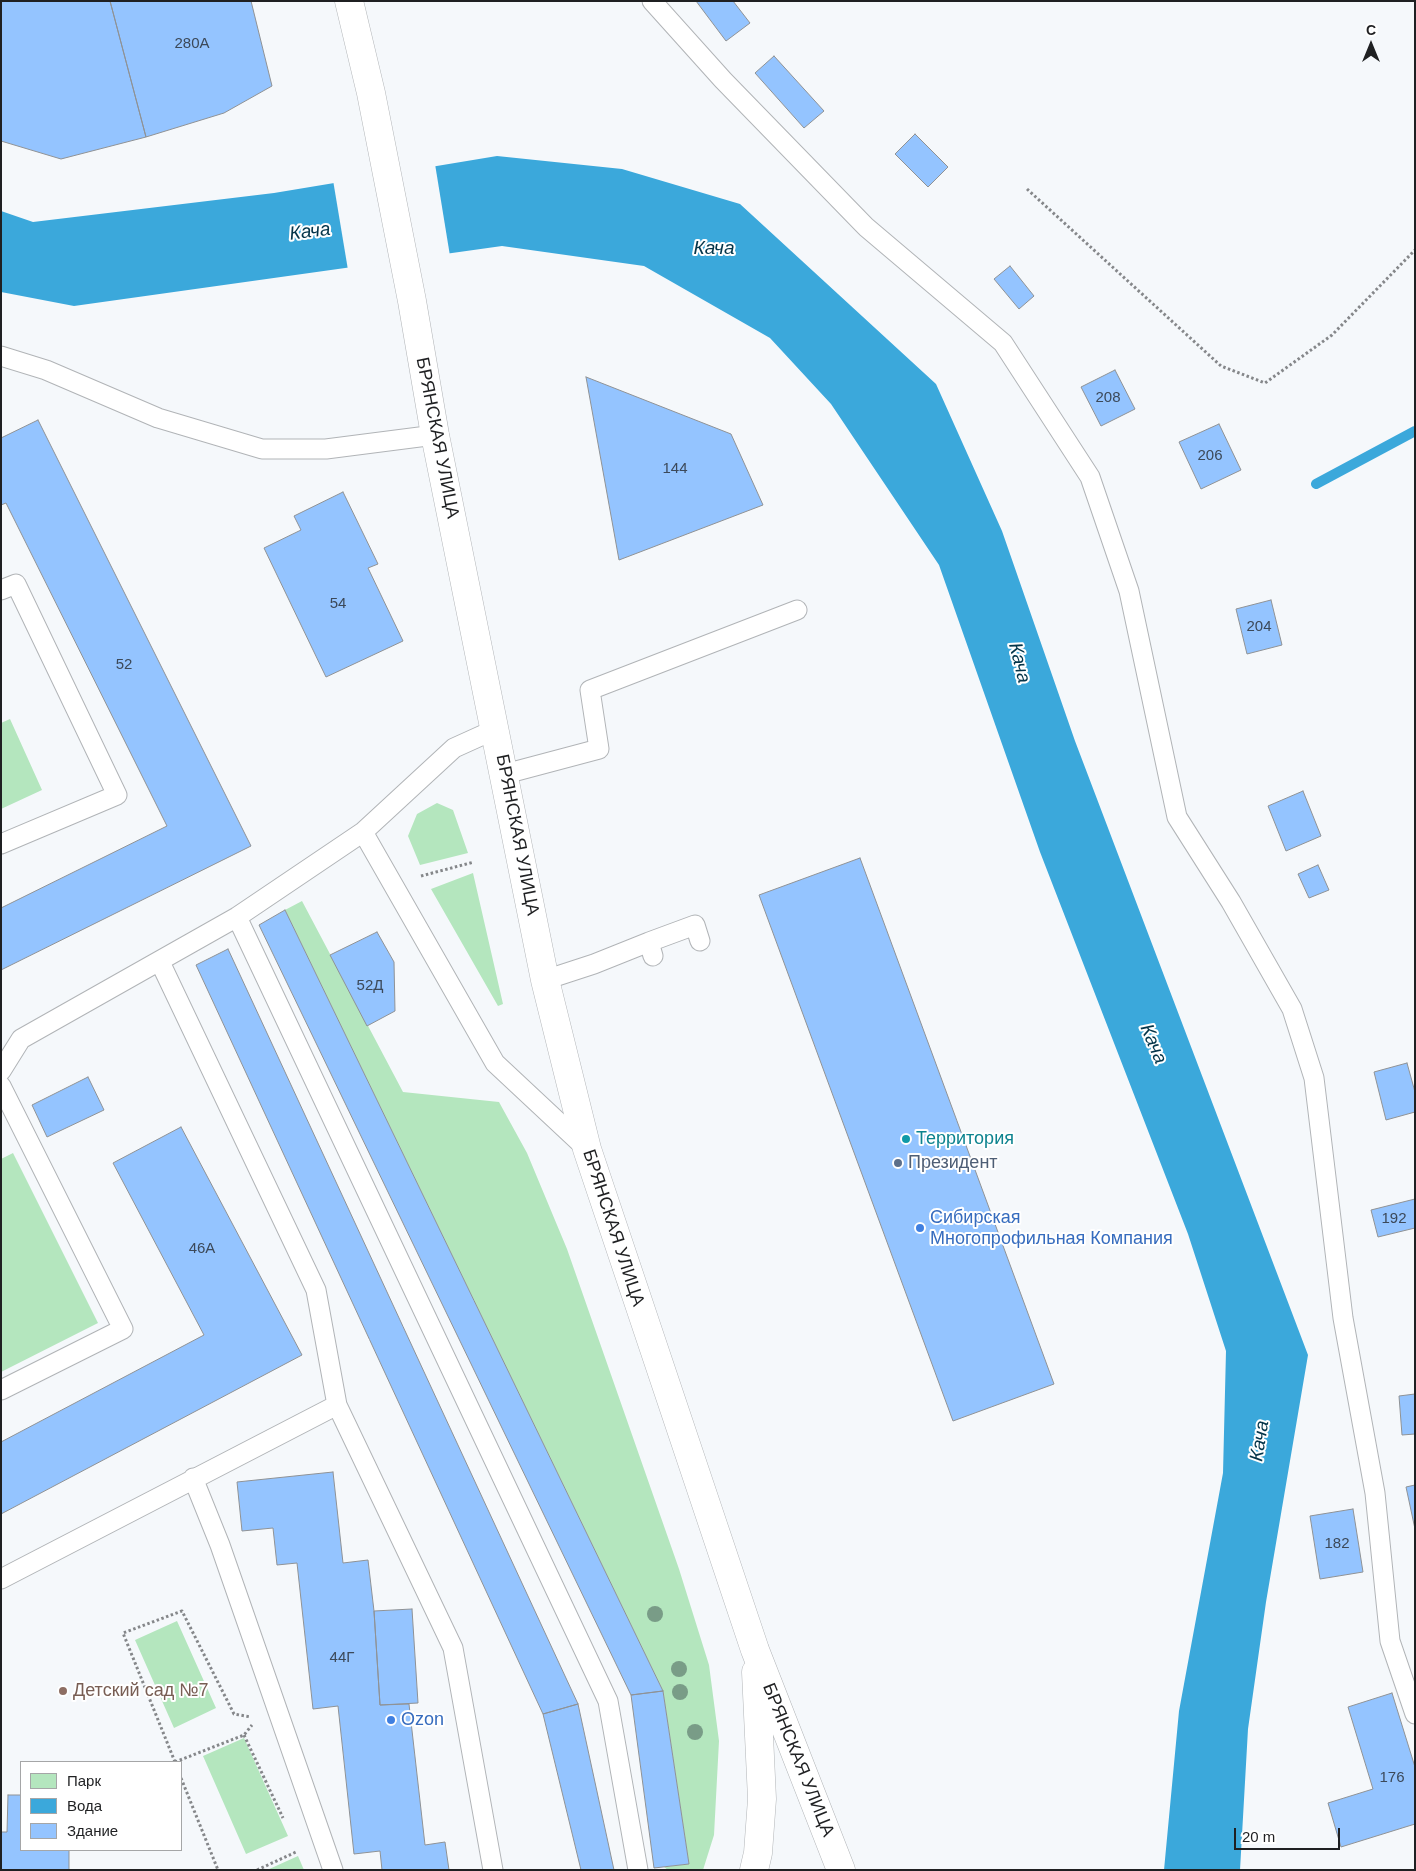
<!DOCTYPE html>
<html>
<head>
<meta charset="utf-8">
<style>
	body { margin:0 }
	#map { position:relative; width:1416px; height:1871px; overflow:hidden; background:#f5f8fb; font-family:Arial,sans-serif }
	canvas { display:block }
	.frame { position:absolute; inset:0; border:2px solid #1f2022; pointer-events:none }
	.legend { position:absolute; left:20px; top:1761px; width:162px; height:90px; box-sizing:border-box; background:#fff; border:1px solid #a5a6a7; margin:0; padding:6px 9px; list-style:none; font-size:15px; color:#1f2022 }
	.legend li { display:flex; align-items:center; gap:10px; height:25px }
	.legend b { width:25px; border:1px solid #a5a6a7 }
	.north { position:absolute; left:1346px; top:20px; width:50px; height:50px; -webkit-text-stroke:4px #fff; paint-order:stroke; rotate:0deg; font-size:14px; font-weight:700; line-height:20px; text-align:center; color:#1f2022 }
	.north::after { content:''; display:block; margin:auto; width:18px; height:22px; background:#1f2022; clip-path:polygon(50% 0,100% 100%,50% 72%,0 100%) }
	.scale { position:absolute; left:1234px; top:1828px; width:106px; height:22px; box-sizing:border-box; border:2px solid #1f2022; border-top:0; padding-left:6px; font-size:15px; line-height:18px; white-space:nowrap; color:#1f2022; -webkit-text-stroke:4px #fff; paint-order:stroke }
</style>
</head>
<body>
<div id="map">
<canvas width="1416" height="1871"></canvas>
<div class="frame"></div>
<ul class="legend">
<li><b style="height:14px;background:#b4e6be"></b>Парк</li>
<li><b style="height:14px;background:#3ba8db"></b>Вода</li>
<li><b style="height:14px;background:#94c4ff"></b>Здание</li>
</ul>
<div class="north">С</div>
<div class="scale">20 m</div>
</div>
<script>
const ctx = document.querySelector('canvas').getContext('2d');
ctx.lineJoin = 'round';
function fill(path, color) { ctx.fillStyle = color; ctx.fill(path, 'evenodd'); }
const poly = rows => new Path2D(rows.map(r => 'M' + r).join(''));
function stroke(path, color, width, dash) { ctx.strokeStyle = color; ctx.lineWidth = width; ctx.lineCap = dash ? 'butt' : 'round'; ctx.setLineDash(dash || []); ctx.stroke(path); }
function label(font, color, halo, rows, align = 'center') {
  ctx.font = font + ' Arial,sans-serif'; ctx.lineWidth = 4; ctx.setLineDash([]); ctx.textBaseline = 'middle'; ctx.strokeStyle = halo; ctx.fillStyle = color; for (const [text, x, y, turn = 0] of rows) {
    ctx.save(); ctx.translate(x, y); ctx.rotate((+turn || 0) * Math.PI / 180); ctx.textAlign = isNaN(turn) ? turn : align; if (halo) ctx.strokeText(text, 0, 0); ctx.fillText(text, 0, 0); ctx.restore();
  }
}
fill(poly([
	[10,719,42,790,1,809,1,723],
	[437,803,453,810,468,853,420,865,408,836,417,814],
	[473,873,503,1004,498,1006,431,889],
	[302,901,403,1092,499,1102,527,1153,567,1249,679,1569,709,1665,719,1741,714,1835,703,1870,668,1870,664,1867,689,1864,663,1691,285,910],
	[13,1153,98,1323,1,1372,1,1159],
	[177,1621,216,1708,174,1728,135,1640],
	[244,1738,288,1836,246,1854,203,1756],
	[298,1856,304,1870,266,1870,267,1870]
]), '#b4e6be');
fill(poly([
	[497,156,622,169,740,204,936,384,1002,531,1075,741,1308,1355,1266,1602,1248,1729,1240,1870,1164,1870,1179,1711,1223,1473,1226,1351,1188,1234,1040,852,939,565,831,404,770,338,644,266,502,246,74,306,1,292,1,211,33,222,274,193]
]), '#3ba8db');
fill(poly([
	[435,164,450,256,348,270,333,180]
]), '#f5f8fb');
stroke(poly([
	[1316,484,1415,431]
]), '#3ba8db', 10);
const building = poly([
	[1,1,110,1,146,137,61,159,1,141,1,1],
	[110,1,251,1,272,86,224,113,146,137,110,1],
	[696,1,733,1,750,23,726,41,696,1],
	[774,56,824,111,804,128,755,73,774,56],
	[915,134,948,167,928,187,895,154,915,134],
	[1010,266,1034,296,1019,309,994,279,1010,266],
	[1115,370,1135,409,1101,426,1081,387,1115,370],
	[586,377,731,434,763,505,619,560,586,377],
	[38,420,251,846,1,970,1,908,167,826,6,503,1,505,1,438,38,420],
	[1219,424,1241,470,1201,489,1179,442,1219,424],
	[343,492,378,564,368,568,403,641,326,677,264,548,301,530,294,516,343,492],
	[1271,600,1282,645,1247,654,1236,609,1271,600],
	[1303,791,1321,836,1286,851,1268,806,1303,791],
	[860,858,1054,1384,953,1421,759,895,860,858],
	[1318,865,1329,890,1309,898,1298,874,1318,865],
	[285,910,663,1691,631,1695,259,925,285,910],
	[377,932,394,962,395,1011,367,1026,330,955,377,932],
	[228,949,578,1704,543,1714,196,965,228,949],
	[1407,1063,1415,1092,1415,1112,1386,1120,1374,1072,1407,1063],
	[88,1077,104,1110,47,1137,32,1105,88,1077],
	[181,1127,302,1355,1,1514,1,1442,204,1335,113,1163,181,1127],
	[1415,1199,1415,1228,1378,1237,1371,1210,1415,1199],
	[1415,1394,1415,1434,1402,1435,1399,1396,1415,1394],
	[333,1472,343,1563,368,1560,374,1611,380,1705,409,1704,425,1845,445,1842,449,1870,382,1870,380,1851,354,1854,338,1706,313,1709,297,1563,277,1565,273,1528,242,1531,237,1482,333,1472],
	[1415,1485,1415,1529,1406,1487,1415,1485],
	[1353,1509,1363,1572,1320,1579,1310,1516,1353,1509],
	[412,1609,418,1703,380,1705,374,1611,412,1609],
	[663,1691,689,1864,654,1868,631,1695,663,1691],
	[1392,1693,1415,1767,1415,1824,1341,1847,1328,1803,1373,1789,1348,1707,1392,1693],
	[578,1704,614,1870,581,1870,543,1714,578,1704],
	[8,1795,21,1795,21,1850,69,1850,69,1870,1,1870,1,1832,7,1832,8,1795]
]);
fill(building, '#94c4ff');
stroke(building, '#8f9295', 1);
const service = poly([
	[652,1,723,80,866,227,1003,343,1090,477,1129,591,1177,817,1231,902,1292,1009,1314,1078,1343,1318,1375,1493,1390,1641,1415,1714],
	[1,356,46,370,158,418,262,449,326,449,435,435],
	[1,590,16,584,117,795,1,844],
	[505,774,599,749,590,690,797,610],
	[363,832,495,1063,587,1149],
	[237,917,608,1701,638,1870],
	[649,942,695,925,700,941],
	[545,980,594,964,649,942,653,956],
	[1,1071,21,1039,237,917,363,832,454,748,496,729],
	[1,1086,123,1329,1,1390],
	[337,1405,453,1648,493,1870],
	[193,1478,220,1545,333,1870],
	[1,1579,337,1405,316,1290,160,962]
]);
const trunk = poly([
	[349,1,371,93,412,301,435,435,545,980,587,1149,755,1650,841,1870],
	[754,1870,758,1853,762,1799,756,1672]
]);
stroke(service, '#b1b4b7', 21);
stroke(trunk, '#b1b4b7', 29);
stroke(poly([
	[1027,189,1221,366,1265,383,1332,335,1415,250],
	[421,876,474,862],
	[244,1735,283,1818],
	[175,1762,123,1633,182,1611,234,1714,251,1717],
	[175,1762,244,1735,252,1725],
	[181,1778,218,1870],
	[257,1870,296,1852]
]), '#85878a', 3, [2.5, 2.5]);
stroke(service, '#fff', 19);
stroke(trunk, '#fff', 28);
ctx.fillStyle = '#799c87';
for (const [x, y] of [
	[655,1614],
	[679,1669],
	[680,1692],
	[695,1732]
]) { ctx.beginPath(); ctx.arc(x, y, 8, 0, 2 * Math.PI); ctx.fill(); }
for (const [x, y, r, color] of [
	[906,1139,5,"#0f9aa8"],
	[898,1163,5,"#5c6f8a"],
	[920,1228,5,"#3f7fe0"],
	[63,1691,5,"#8d6e63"],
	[391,1720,5,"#3f7fe0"]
]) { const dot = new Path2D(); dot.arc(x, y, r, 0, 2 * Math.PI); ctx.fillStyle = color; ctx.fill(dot); stroke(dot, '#fff', 2); }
label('15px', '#3c4959', null, [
	["280А",192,44],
	["208",1108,398],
	["206",1210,456],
	["144",675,469],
	["54",338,604],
	["204",1259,627],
	["52",124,665],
	["52Д",370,986],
	["192",1394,1219],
	["46А",202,1249],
	["182",1337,1544],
	["44Г",342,1658],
	["176",1392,1778]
]);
label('18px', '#1f2022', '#fff', [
	["БРЯНСКАЯ УЛИЦА",437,438,79],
	["БРЯНСКАЯ УЛИЦА",517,835,79],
	["БРЯНСКАЯ УЛИЦА",613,1228,72],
	["БРЯНСКАЯ УЛИЦА",798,1760,68]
]);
label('18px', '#0d838f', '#fff', [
	["Территория",916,1139]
], 'left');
label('18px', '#4e5e75', '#fff', [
	["Президент",908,1163]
], 'left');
label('18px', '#366cbe', '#fff', [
	["Сибирская",930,1218],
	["Многопрофильная Компания",930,1239],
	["Ozon",401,1720]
], 'left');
label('18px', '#785e54', '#fff', [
	["Детский сад №7",73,1691]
], 'left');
label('italic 19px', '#04354a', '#fff', [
	["Кача",310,232,-7],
	["Кача",714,249],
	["Кача",1019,663,76],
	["Кача",1153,1044,67],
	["Кача",1260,1441,-81]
]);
</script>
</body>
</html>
